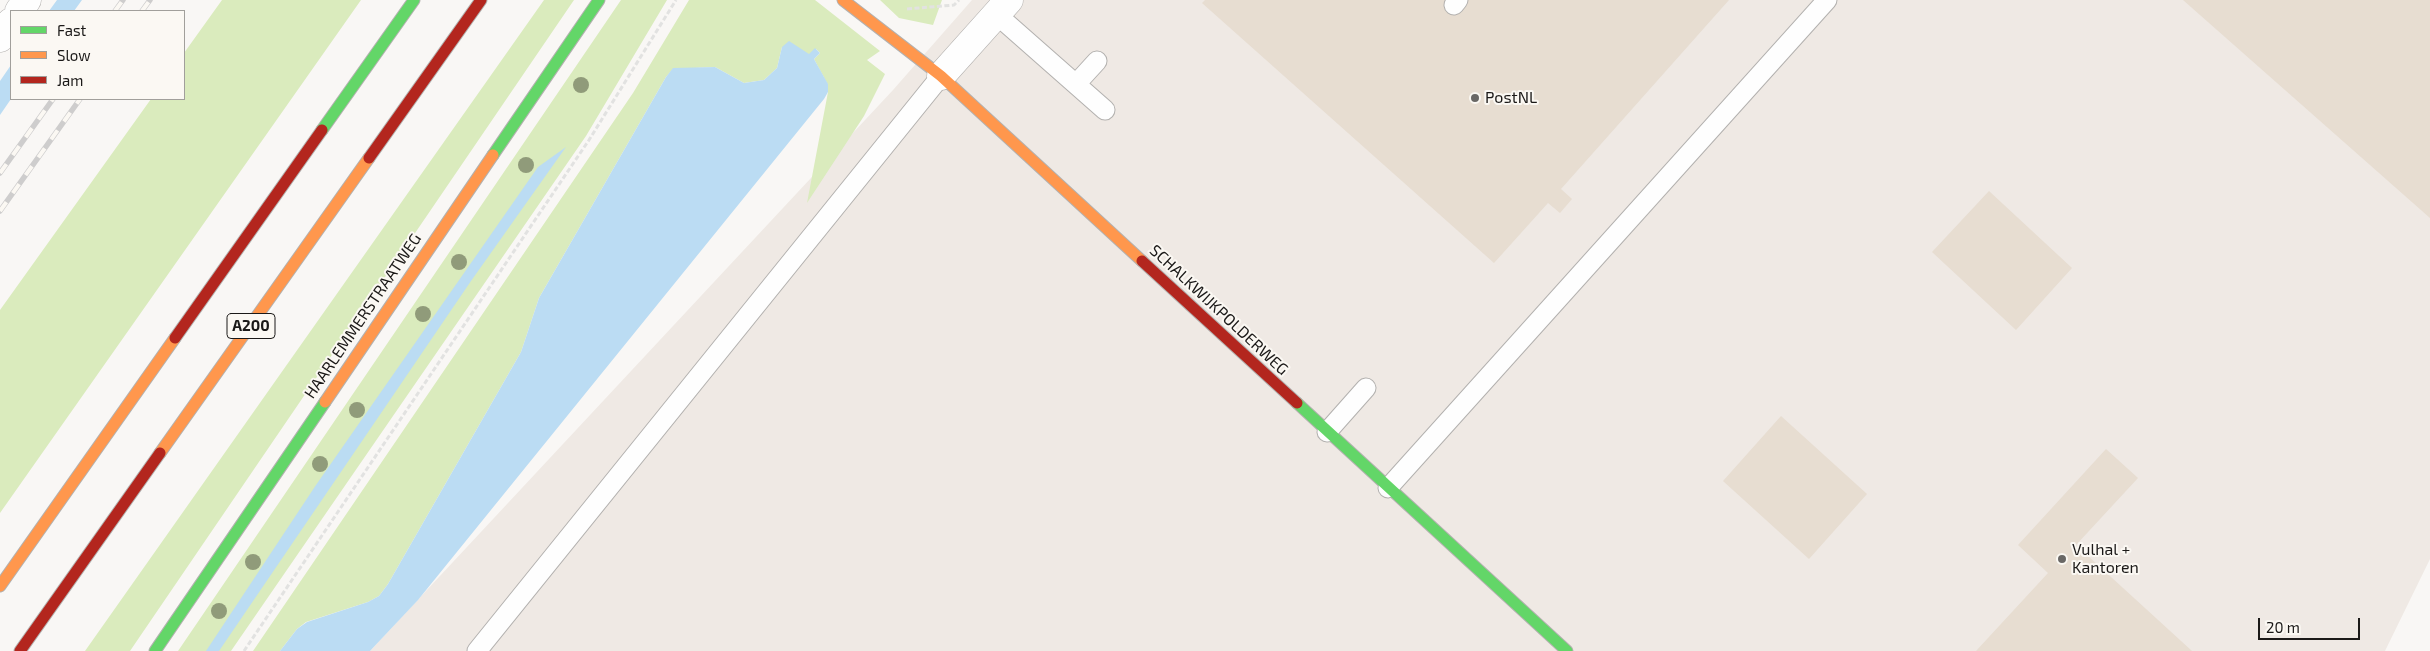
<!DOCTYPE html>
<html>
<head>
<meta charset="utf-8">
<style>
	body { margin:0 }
	#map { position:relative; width:2430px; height:651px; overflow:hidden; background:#f9f7f5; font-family:"Exo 2",sans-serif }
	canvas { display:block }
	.legend { position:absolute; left:10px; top:10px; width:175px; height:90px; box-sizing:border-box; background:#fbf8f3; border:1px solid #a19f9b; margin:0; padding:6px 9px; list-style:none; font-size:15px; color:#1b1918 }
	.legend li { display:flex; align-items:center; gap:10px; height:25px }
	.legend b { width:25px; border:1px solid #a19f9b }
	.scale { position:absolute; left:2258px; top:618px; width:102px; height:22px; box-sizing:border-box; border:2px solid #1b1918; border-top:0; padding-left:6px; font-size:15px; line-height:18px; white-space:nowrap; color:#1b1918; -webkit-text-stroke:4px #fbf8f3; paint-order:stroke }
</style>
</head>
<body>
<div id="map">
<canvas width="2430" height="651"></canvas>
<ul class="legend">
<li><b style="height:6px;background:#63d668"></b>Fast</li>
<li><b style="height:6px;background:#ff974d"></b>Slow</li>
<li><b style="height:6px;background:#b3261e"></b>Jam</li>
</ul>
<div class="scale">20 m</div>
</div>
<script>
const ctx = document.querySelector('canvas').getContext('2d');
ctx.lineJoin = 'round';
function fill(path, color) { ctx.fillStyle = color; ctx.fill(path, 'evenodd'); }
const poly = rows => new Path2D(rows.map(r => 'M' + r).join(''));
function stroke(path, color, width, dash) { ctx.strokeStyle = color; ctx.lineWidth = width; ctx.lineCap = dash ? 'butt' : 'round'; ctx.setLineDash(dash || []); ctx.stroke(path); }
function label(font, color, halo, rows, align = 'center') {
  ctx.font = font + ' "Exo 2",sans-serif'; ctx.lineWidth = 4; ctx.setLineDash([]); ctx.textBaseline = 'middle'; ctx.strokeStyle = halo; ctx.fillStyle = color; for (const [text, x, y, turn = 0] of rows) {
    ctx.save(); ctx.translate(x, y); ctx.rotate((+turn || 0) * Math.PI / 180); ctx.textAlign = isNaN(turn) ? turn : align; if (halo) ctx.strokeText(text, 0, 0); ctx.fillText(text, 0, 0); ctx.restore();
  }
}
fill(poly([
	[972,0,2430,0,2430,559,2385,651,370,651,893,90]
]), '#efe9e4');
fill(poly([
	[222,0,361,0,0,513,0,310,151,99,184,99,184,53],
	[544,0,574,0,130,651,85,651],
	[621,0,667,0,586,136,231,651,178,651],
	[689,0,815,0,880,51,867,60,885,74,864,116,807,203,828,92,828,85,814,59,820,53,816,49,810,55,782,47,777,68,764,80,744,83,715,67,673,69,666,77,539,298,521,352,388,584,379,596,368,602,306,622,297,629,280,651,253,651,633,93],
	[880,0,942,0,933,25,899,18]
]), '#daebbd');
fill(poly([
	[57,0,82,0,74,11,49,11],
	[789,41,809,54,815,48,820,53,814,59,828,84,828,92,824,99,418,600,370,651,280,651,297,629,307,622,368,602,379,596,388,584,521,352,539,298,666,77,673,68,715,67,744,83,764,80,777,68,782,47],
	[11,65,11,99,0,115,0,81],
	[566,147,471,281,219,651,206,651,316,485,538,167]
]), '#bbdcf3');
fill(poly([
	[1205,0,1729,0,1561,189,1572,199,1560,213,1548,203,1494,263,1202,3],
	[2183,0,2430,0,2430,218],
	[1989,191,2072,268,2016,330,1932,252],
	[1781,416,1867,494,1809,559,1723,481],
	[2106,449,2138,478,2076,545,2192,651,1976,651,2048,573,2018,545]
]), '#e7ddd1');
const lane = poly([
	[1454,5,1458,0],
	[996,14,1105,110],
	[1076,84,1097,61],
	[1327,432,1366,388],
	[1388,488,1827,0],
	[477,651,941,76]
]);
const street = poly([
	[19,11,27,0],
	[0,38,11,22],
	[941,76,1009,0]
]);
const fast = poly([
	[322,130,414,0],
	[493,155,599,0],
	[1297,403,1567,651],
	[155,651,325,402]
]);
const slow = poly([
	[843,0,941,76,1142,261],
	[325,402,493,155],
	[160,453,369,158],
	[0,586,175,338]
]);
const jam = poly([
	[369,158,481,0],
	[1142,261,1297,403],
	[175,338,322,130],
	[20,651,160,453]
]);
stroke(lane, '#b3b1af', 21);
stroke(street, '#b3b1af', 29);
stroke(fast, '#b3b1af', 13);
stroke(slow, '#b3b1af', 13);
stroke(jam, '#b3b1af', 13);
stroke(poly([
	[907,9,954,5,959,0],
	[244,651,589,140,676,0]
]), '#e2e2e1', 3, [5, 2.5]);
stroke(lane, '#fefefe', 19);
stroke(street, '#fefefe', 28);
stroke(fast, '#63d668', 11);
stroke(slow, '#ff974d', 11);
stroke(jam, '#b3261e', 11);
const rail = poly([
	[115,11,123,0],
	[142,11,150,0],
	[0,173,53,99],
	[0,211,80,99]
]);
stroke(rail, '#cecdcd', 5.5);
stroke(rail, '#fbf8f3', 4, [11]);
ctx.fillStyle = '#909b7a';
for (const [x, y] of [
	[581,85],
	[526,165],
	[459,262],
	[423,314],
	[357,410],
	[320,464],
	[253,562],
	[219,611]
]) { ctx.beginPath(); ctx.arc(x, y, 8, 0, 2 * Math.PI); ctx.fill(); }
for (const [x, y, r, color] of [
	[1475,98,5,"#696765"],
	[2062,559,5,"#696765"]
]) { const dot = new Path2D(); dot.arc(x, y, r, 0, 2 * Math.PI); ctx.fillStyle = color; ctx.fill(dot); stroke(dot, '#fbf8f3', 2); }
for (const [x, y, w] of [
	[251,326,48]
]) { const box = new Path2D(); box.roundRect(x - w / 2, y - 12.5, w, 25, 4); ctx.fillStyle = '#fbf8f3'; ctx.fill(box); stroke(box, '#1b1918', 1); }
label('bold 15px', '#1b1918', null, [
	["A200",251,326]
]);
label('16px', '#1b1918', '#fbf8f3', [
	["PostNL",1485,98],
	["Vulhal +",2072,550],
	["Kantoren",2072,568]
], 'left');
label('16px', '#1b1918', '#fbf8f3', [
	["SCHALKWIJKPOLDERWEG",1219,310,43],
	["HAARLEMMERSTRAATWEG",363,316,-56]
]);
</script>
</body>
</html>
